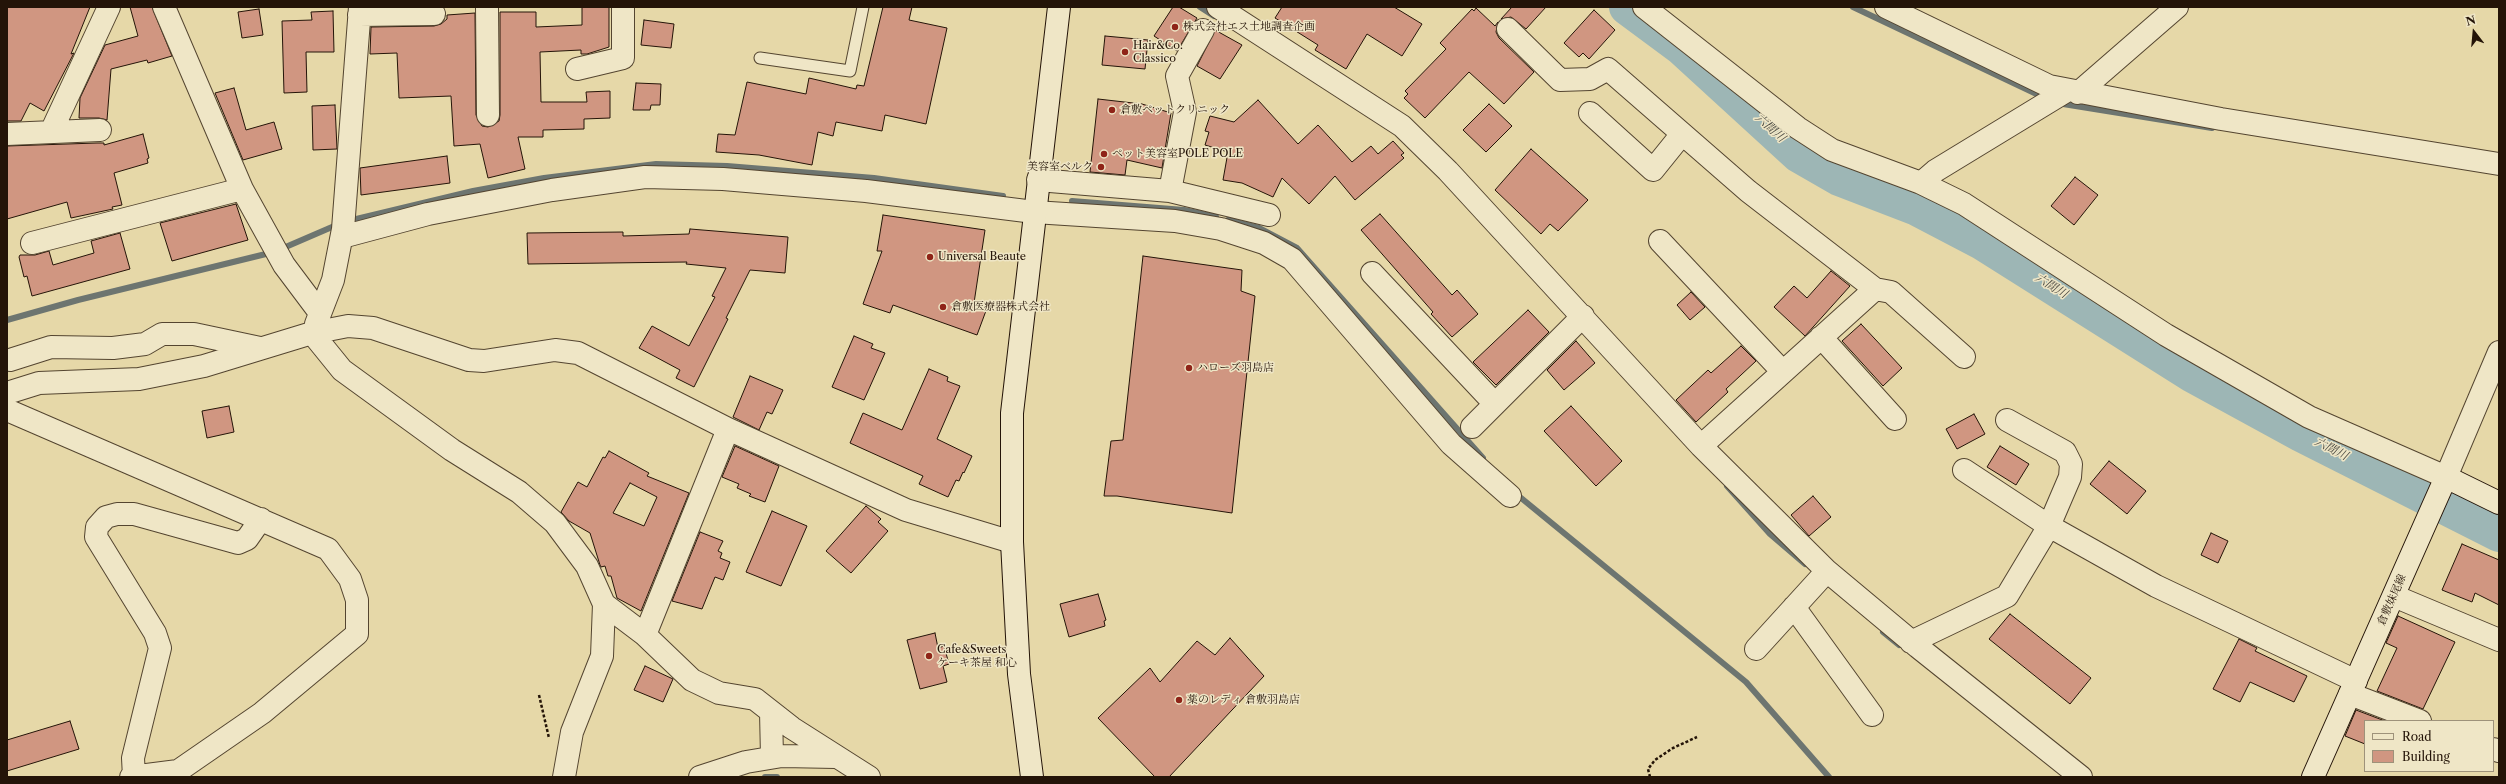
<!DOCTYPE html>
<html>
<head>
<meta charset="utf-8">
<style>
	body { margin:0 }
	#map { position:relative; width:2506px; height:784px; overflow:hidden; background:#e6d8a8; font-family:"Libre Caslon Text",serif }
	canvas { display:block }
	.frame { position:absolute; inset:0; border:8px solid #241408; pointer-events:none }
	.legend { position:absolute; left:2364px; top:720px; width:130px; height:52px; box-sizing:border-box; background:#efe6c6; border:1px solid #9e927a; margin:0; padding:5px 7px; list-style:none; font-size:12px; color:#241408 }
	.legend li { display:flex; align-items:center; gap:8px; height:20px }
	.legend b { width:20px; border:1px solid #9e927a }
	.north { position:absolute; left:2454px; top:12px; width:40px; height:40px; -webkit-text-stroke:3px #efe6c6; paint-order:stroke; rotate:344deg; font-size:11px; font-weight:700; line-height:16px; text-align:center; color:#241408 }
	.north::after { content:''; display:block; margin:auto; width:14px; height:18px; background:#241408; clip-path:polygon(50% 0,100% 100%,50% 72%,0 100%) }
</style>
</head>
<body>
<div id="map">
<canvas width="2506" height="784"></canvas>
<div class="frame"></div>
<ul class="legend">
<li><b style="height:5px;background:#efe6c6"></b>Road</li>
<li><b style="height:11px;background:#d09681"></b>Building</li>
</ul>
<div class="north">N</div>
</div>
<script>
const ctx = document.querySelector('canvas').getContext('2d');
ctx.lineJoin = 'round';
const poly = rows => new Path2D(rows.map(r => 'M' + r).join(''));
function stroke(path, color, width, dash) { ctx.strokeStyle = color; ctx.lineWidth = width; ctx.lineCap = dash ? 'butt' : 'round'; ctx.setLineDash(dash || []); ctx.stroke(path); }
function fill(path, color) { ctx.fillStyle = color; ctx.fill(path, 'evenodd'); }
function label(font, color, halo, rows, align = 'center') {
  ctx.font = font + ' "Libre Caslon Text","Noto Serif JP",serif'; ctx.lineWidth = 3; ctx.setLineDash([]); ctx.textBaseline = 'middle'; ctx.strokeStyle = halo; ctx.fillStyle = color; for (const [text, x, y, turn = 0] of rows) {
    ctx.save(); ctx.translate(x, y); ctx.rotate((+turn || 0) * Math.PI / 180); ctx.textAlign = isNaN(turn) ? turn : align; if (halo) ctx.strokeText(text, 0, 0); ctx.fillText(text, 0, 0); ctx.restore();
  }
}
stroke(poly([
	[1200,7,1214,16],
	[1853,7,2045,98],
	[2057,103,2212,128],
	[1072,201,1184,210,1216,217],
	[1228,220,1259,228,1297,248,1483,458],
	[348,221,473,191,544,178,656,164,727,166,874,178,1003,196],
	[7,320,78,300,274,252,339,224],
	[1727,486,1770,534,1805,564],
	[1515,493,1746,682,1829,777],
	[1883,632,1899,645],
	[765,777,777,777]
]), '#6d7570', 6);
stroke(poly([
	[1627,7,1681,47,1799,155,1839,178,1917,208,1982,242,2193,375,2301,434,2499,534]
]), '#9db6b5', 36);
const building = poly([
	[7,7,90,7,71,54,74,53,44,111,30,103,21,121,7,121,7,7],
	[130,7,152,7,172,56,148,63,147,60,111,69,107,120,99,118,79,118,80,98,105,45,138,36,130,7],
	[582,7,609,7,609,47,587,54,581,54,581,50,540,52,541,102,587,102,586,92,610,91,610,118,584,119,584,129,543,130,543,137,518,137,525,169,488,178,480,144,454,146,451,96,399,98,397,53,370,54,371,27,434,26,441,24,447,19,447,15,475,13,476,115,482,126,488,127,499,121,500,115,500,12,536,12,536,27,582,25,582,7],
	[883,7,912,7,909,20,947,28,926,124,885,115,882,131,836,122,833,136,818,132,812,165,759,155,716,152,718,134,735,135,747,82,806,94,809,78,856,89,857,85,864,86,883,7],
	[1173,7,1179,7,1197,18,1177,51,1154,36,1173,7],
	[1282,7,1394,7,1422,24,1402,56,1367,34,1346,69,1315,50,1318,45,1275,18,1282,7],
	[1512,7,1546,7,1526,29,1511,17,1501,19,1512,7],
	[1476,8,1495,26,1498,22,1496,32,1499,38,1534,72,1504,104,1469,72,1425,118,1404,98,1408,94,1405,91,1446,49,1440,43,1472,9,1474,11,1476,8],
	[259,9,263,35,242,38,238,12,259,9],
	[1594,10,1615,30,1589,59,1583,53,1579,57,1564,43,1594,10],
	[333,11,334,52,306,52,307,92,284,93,282,21,312,20,311,12,333,11],
	[644,20,674,24,671,48,641,45,644,20],
	[1215,30,1242,45,1220,79,1197,66,1215,30],
	[1105,36,1148,40,1145,69,1102,65,1105,36],
	[636,83,661,84,660,105,651,105,650,110,633,110,636,83],
	[234,88,246,130,274,122,282,149,243,160,215,93,234,88],
	[1098,99,1142,104,1171,113,1162,168,1127,160,1125,175,1090,172,1098,99],
	[1258,100,1298,144,1318,125,1352,162,1371,146,1378,154,1393,141,1404,153,1401,155,1404,158,1355,200,1335,176,1309,204,1282,178,1273,197,1242,183,1223,180,1228,152,1205,145,1209,132,1205,131,1210,116,1234,122,1258,100],
	[1489,104,1512,126,1486,152,1463,130,1489,104],
	[335,105,337,149,313,150,312,106,335,105],
	[143,134,149,158,147,159,148,163,114,173,122,205,112,207,113,209,71,218,67,202,7,219,7,146,97,143,104,143,104,145,143,134],
	[1531,149,1588,200,1558,231,1550,224,1541,234,1495,190,1531,149],
	[447,156,450,183,361,195,360,168,447,156],
	[2075,177,2098,195,2074,225,2051,206,2075,177],
	[236,204,248,240,172,261,160,223,236,204],
	[1380,214,1452,295,1457,290,1478,314,1452,337,1431,314,1433,312,1361,230,1380,214],
	[883,215,985,230,974,303,987,308,977,335,893,305,890,313,863,304,882,251,877,251,883,215],
	[690,229,788,237,785,273,750,270,726,318,728,319,694,387,676,378,680,370,639,348,652,326,689,346,715,297,712,296,726,268,686,264,687,262,528,264,527,233,623,232,623,236,689,234,690,229],
	[120,233,130,269,32,296,27,276,24,277,19,257,20,255,35,255,49,251,53,265,94,253,91,241,120,233],
	[1143,256,1242,270,1241,291,1255,296,1232,513,1117,496,1104,496,1111,441,1123,440,1143,256],
	[1831,271,1850,286,1805,336,1774,307,1794,286,1807,298,1831,271],
	[1691,292,1705,307,1690,320,1677,305,1691,292],
	[1528,310,1549,332,1496,385,1473,362,1528,310],
	[1861,324,1902,368,1883,386,1842,341,1861,324],
	[854,336,873,344,871,348,885,353,864,400,832,387,854,336],
	[1576,341,1595,363,1564,390,1547,370,1576,341],
	[1741,346,1756,361,1726,389,1728,392,1696,422,1676,400,1708,370,1711,373,1741,346],
	[929,369,948,377,947,381,960,386,937,439,972,456,964,473,963,472,959,481,956,480,948,497,919,484,923,476,850,443,863,413,902,430,929,369],
	[750,376,783,390,772,414,767,412,759,430,733,417,750,376],
	[229,406,234,432,207,438,202,411,229,406],
	[1571,406,1622,461,1596,486,1544,431,1571,406],
	[1974,414,1985,434,1957,449,1946,429,1974,414],
	[735,446,779,466,765,502,749,496,751,494,737,488,739,484,722,477,735,446],
	[2000,446,2029,464,2016,485,1987,467,2000,446],
	[609,451,649,473,647,476,689,493,641,611,617,598,611,576,608,576,605,566,601,567,600,565,590,533,569,521,561,512,578,482,587,487,603,457,605,458,609,451],
	[630,483,657,497,644,526,613,513,630,483],
	[2109,461,2146,491,2127,514,2090,484,2109,461],
	[1813,496,1831,517,1809,536,1791,515,1813,496],
	[866,506,881,519,878,522,888,531,851,573,826,551,866,506],
	[772,511,807,526,781,586,746,572,772,511],
	[700,532,723,541,718,551,722,553,720,558,730,562,723,580,715,577,702,609,672,601,700,532],
	[2211,533,2228,541,2218,563,2201,555,2211,533],
	[2462,544,2499,560,2499,605,2475,593,2472,602,2442,590,2462,544],
	[1098,594,1106,620,1104,621,1105,626,1069,637,1060,604,1098,594],
	[2010,614,2091,678,2070,704,1989,639,2010,614],
	[2398,616,2455,642,2423,709,2377,691,2397,648,2386,643,2398,616],
	[935,633,938,648,944,646,949,664,943,666,947,682,920,689,907,640,935,633],
	[1230,638,1264,676,1169,777,1155,777,1098,718,1150,668,1160,682,1197,641,1215,655,1230,638],
	[2239,639,2257,648,2255,651,2307,676,2294,702,2250,682,2240,702,2213,689,2239,639],
	[645,666,673,679,663,702,634,690,645,666],
	[2356,710,2385,721,2365,721,2365,744,2345,736,2356,710],
	[70,721,79,749,7,771,7,740,70,721]
]);
fill(building, '#d09681');
stroke(building, '#241408', 1);
const lane = poly([
	[760,58,850,71,863,7]
]);
const street = poly([
	[164,7,242,189,284,265,320,313],
	[487,7,488,115],
	[1218,7,1402,126,1448,171,1701,446,1827,571,1918,647,2081,777],
	[1644,7,1798,128,1832,150,1921,183,1964,204,2166,335,2309,417,2446,477,2499,352],
	[1886,7,2049,86,2221,119,2499,164],
	[359,15,434,14],
	[1508,29,1560,80,1590,79,1608,69,1748,191,1875,289,1891,292,1964,357],
	[577,69,623,58,623,7],
	[2078,93,2177,7],
	[1590,113,1653,170,1682,134],
	[51,132,109,7],
	[7,134,100,130],
	[1038,180,1170,191,1269,215],
	[1921,183,1935,171,2068,90],
	[1170,191,1185,112,1177,76,1203,30],
	[342,237,428,214,552,190,645,177,723,179,866,191,1034,212,1175,221,1221,229,1264,243,1292,259,1451,444,1510,496],
	[1660,241,1783,372],
	[32,243,242,189],
	[1372,273,1495,404,1583,316],
	[316,324,333,280,343,229,360,7],
	[312,333,342,370,452,450,519,492,555,523,587,566,604,604,645,635,692,680,719,693,755,699,792,728,869,777],
	[1821,337,1895,419],
	[10,360,51,347,113,348,145,344,162,334,194,334,260,348],
	[7,393,39,383,139,379,204,366,312,333,348,326,373,328,469,360,484,361,555,350,578,353,728,429,645,635],
	[7,410,328,549,350,579,357,600,357,634,262,713,178,771,131,777],
	[2007,420,2065,452,2071,464,2070,477,2049,526,2156,586,2356,681],
	[1472,427,1495,404],
	[728,429,906,510,1012,542],
	[1701,446,1875,289],
	[2394,596,2499,640],
	[1794,607,1872,715],
	[1911,642,2007,596,2049,526,1964,470],
	[1756,649,1827,571],
	[2350,694,2420,721],
	[771,712,772,757],
	[2493,749,2499,751],
	[134,777,133,758,160,648,155,633,96,537,97,527,106,517,117,514,134,514,238,543,247,539,261,519],
	[564,777,572,732,602,656,604,604],
	[700,777,746,762,782,756,836,757]
]);
const secondary = poly([
	[1032,777,1019,674,1012,542,1012,413,1059,7],
	[2313,777,2446,477,2499,503]
]);
stroke(lane, '#544530', 13);
stroke(street, '#544530', 24);
stroke(secondary, '#241408', 24);
stroke(poly([
	[539,695,549,738],
	[1650,777,1648,769,1655,760,1673,748,1697,737]
]), '#241408', 2.5, [3, 2]);
stroke(lane, '#efe6c6', 11);
stroke(street, '#efe6c6', 22);
stroke(secondary, '#efe6c6', 22);
for (const [x, y, r, color] of [
	[1175,27,4,"#8f2418"],
	[1125,52,4,"#8f2418"],
	[1112,110,4,"#8f2418"],
	[1104,154,4,"#8f2418"],
	[1101,167,4,"#8f2418"],
	[930,257,4,"#8f2418"],
	[943,307,4,"#8f2418"],
	[1189,368,4,"#8f2418"],
	[929,656,4,"#8f2418"],
	[1179,700,4,"#8f2418"]
]) { const dot = new Path2D(); dot.arc(x, y, r, 0, 2 * Math.PI); ctx.fillStyle = color; ctx.fill(dot); stroke(dot, '#efe6c6', 1.5); }
label('11px', '#241408', '#efe6c6', [
	["株式会社エス土地調査企画",1183,27],
	["Hair&Co.",1133,46],
	["Classico",1133,59],
	["倉敷ペットクリニック",1120,110],
	["ペット美容室POLE POLE",1112,154],
	["美容室ベルク",1093,167,"right"],
	["Universal Beaute",938,257],
	["倉敷医療器株式会社",951,307],
	["ハローズ羽島店",1197,368],
	["Cafe&Sweets",937,650],
	["ケーキ茶屋 和心",937,663],
	["薬のレディ 倉敷羽島店",1187,700]
], 'left');
label('11px', '#241408', '#efe6c6', [
	["倉敷妹尾線",2392,600,-66]
]);
label('italic 12px', '#4e4d45', '#efe6c6', [
	["六間川",1770,128,42],
	["六間川",2051,286,32],
	["六間川",2331,449,27]
]);
</script>
</body>
</html>
